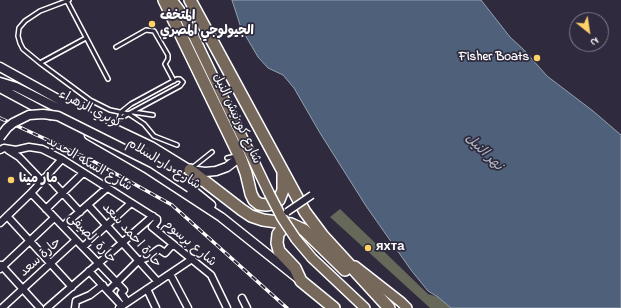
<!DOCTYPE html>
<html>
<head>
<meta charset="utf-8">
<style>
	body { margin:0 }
	#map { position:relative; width:621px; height:308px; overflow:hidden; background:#2f2a3d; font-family:"Indie Flower",sans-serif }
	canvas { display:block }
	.north { position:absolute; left:569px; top:12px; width:40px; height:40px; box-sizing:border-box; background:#2f2a3d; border:1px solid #827f8b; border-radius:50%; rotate:150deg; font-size:11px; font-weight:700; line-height:16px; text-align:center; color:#fff }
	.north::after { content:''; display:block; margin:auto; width:14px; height:18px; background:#ffd166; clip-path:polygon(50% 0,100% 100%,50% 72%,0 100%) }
</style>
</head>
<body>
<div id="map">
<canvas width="621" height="308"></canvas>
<div class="north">N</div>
</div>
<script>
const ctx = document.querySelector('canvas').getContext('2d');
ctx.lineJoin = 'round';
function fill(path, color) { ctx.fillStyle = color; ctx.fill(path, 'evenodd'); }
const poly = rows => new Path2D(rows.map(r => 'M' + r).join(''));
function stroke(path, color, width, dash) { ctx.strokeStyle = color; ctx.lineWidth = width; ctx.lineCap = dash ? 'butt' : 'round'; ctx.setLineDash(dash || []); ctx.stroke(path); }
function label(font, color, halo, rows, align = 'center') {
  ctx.font = font + ' "Indie Flower","Playpen Sans Arabic",sans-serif'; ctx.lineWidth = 3.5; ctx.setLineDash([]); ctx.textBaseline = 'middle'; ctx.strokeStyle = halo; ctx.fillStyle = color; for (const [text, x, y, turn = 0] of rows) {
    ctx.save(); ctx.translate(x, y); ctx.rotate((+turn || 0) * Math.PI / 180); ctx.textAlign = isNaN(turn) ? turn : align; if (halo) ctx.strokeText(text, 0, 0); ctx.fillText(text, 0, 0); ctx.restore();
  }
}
fill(poly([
	[340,209,428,294,438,297,451,308,430,308,330,217]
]), '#666859');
const water = poly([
	[232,0,481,0,510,37,524,50,547,76,593,111,621,135,621,308,451,308,438,297,428,291,411,270,366,206,320,133,294,88,283,75,268,68,258,57,241,28,232,0]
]);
fill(water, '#4f617a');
stroke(water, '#95a0af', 1);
const lane = poly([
	[69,0,40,11,25,21,19,28,18,36,20,43,23,49,40,63,90,100,110,110,129,114,144,124,154,136,177,145],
	[67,1,108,79],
	[116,47,146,30,154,31,168,55,168,59,165,64,174,81],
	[40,63,86,38],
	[177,79,180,79,183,82,180,86,119,119,121,112,131,104,177,79],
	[133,112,153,115],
	[227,158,236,156],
	[192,168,212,152]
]);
const street = poly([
	[0,150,4,148,16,150,29,147,42,149,62,159,157,219,157,221,152,227,211,275,227,308],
	[8,150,19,157,42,181],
	[47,176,80,212],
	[31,193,124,290,121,293,127,302],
	[88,205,158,282],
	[46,209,83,173],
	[7,216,72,287],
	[0,223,31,193,62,159],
	[63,226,107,188],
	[83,247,131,203],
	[1,265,40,308],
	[0,269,54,218],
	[89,271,122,306],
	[170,274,188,308],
	[147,289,156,308],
	[108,291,138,261,146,258,159,249,165,253,173,244],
	[242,298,247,308],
	[2,308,76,240],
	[47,308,153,216],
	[75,308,76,301,90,295,103,285],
	[119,308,192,259]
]);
const secondary = poly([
	[0,67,92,118,151,146,190,170,205,172,216,171,227,167,240,157],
	[0,82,16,87,167,163,184,168],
	[0,88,50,115],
	[89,135,146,168,221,217,300,280],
	[190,188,211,205]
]);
const primary = poly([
	[172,0,184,16,269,193],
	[296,239,312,258,365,308],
	[355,266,401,302,407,308]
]);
const highway = poly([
	[164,0,240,157,246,173,251,194,254,200,259,204,266,205,273,204,279,200,283,190,283,173],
	[190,0,305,212,323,236,389,308],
	[190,170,242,210,251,216,263,220,291,224,304,230,345,270],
	[286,224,278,234,277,243,279,251,295,268,301,281,334,308]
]);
stroke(lane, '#fff', 6);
stroke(street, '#fff', 9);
stroke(secondary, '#fff', 11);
stroke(primary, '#fff', 12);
stroke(highway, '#fff', 14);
stroke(lane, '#2f2a3d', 3);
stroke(street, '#2f2a3d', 6);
stroke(secondary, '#2f2a3d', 8);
stroke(primary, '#76695c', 9);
stroke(highway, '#76695c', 11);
const rail = poly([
	[0,118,91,160,172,205,287,308]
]);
stroke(rail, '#fff', 3.5);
stroke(rail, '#2f2a3d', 2, [6]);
const streetBridge = poly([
	[287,212,312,195]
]);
const secondaryBridge = poly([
	[0,137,7,128,13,123,29,115,43,114,58,116,152,163,190,188]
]);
const primaryBridge = poly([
	[269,193,282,218,296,239]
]);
stroke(streetBridge, '#fff', 9, []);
stroke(secondaryBridge, '#fff', 11, []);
stroke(primaryBridge, '#fff', 12, []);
stroke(streetBridge, '#2f2a3d', 6);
stroke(secondaryBridge, '#2f2a3d', 8);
stroke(primaryBridge, '#76695c', 9);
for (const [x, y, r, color] of [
	[152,24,4,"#ffd166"],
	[537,58,4,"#ffd166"],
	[11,180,4,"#ffd166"],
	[368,248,4,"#ffd166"]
]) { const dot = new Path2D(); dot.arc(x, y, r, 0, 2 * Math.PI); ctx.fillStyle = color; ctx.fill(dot); stroke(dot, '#2f2a3d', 1.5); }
label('bold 13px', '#fff', '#2f2a3d', [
	["المتخف",160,17],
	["الجيولوجي المصري",160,32],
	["Fisher Boats",529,58,"right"],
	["مار مينا",19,180],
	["яхта",376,248]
], 'left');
label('13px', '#fff', '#2f2a3d', [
	["كوبري الزهراء",90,110,27],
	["شارع كورنيش النيل",236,119,65],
	["شارع السكه الحديد",89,165,30],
	["شارع دار السلام",163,165,32],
	["حارة احمد سعد",131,236,48],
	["حارة الصيفى",91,239,46],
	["شارع برسوم",189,244,40],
	["حارة سعد",41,258,-42]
]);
label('italic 14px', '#b0b8c3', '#2f2a3d', [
	["نهر النيل",483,153,44]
]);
</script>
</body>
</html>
